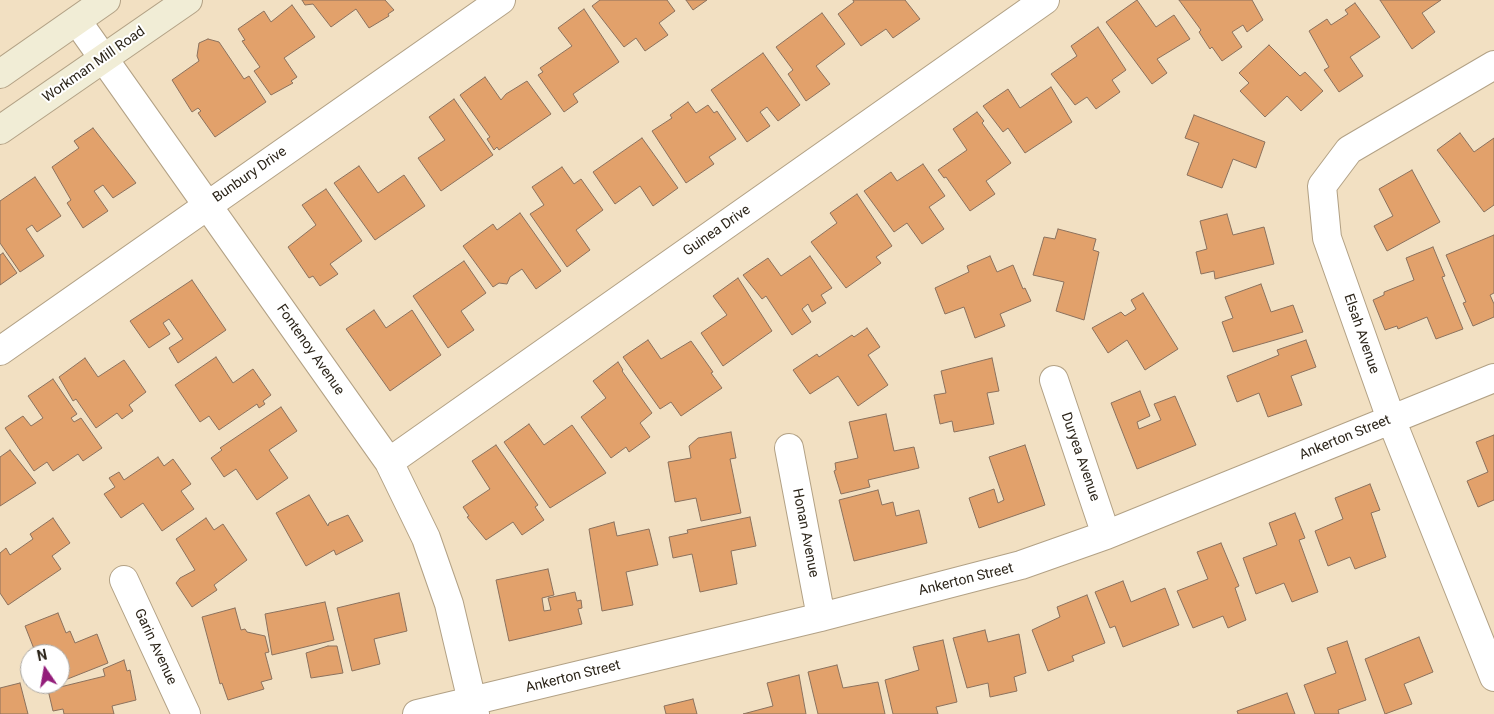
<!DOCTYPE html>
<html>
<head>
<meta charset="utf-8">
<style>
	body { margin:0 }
	#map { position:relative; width:1494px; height:714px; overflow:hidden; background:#f2e0c2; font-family:Roboto,sans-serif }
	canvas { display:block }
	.north { position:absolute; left:20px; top:644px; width:50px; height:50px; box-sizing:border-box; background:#fff; border:1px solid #aba8a3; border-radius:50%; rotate:348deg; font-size:14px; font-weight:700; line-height:20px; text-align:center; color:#2c251a }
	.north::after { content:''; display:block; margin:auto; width:18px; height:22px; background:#931d7a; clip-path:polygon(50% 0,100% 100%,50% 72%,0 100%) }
</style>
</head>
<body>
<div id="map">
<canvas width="1494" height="714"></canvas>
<div class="north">N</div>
</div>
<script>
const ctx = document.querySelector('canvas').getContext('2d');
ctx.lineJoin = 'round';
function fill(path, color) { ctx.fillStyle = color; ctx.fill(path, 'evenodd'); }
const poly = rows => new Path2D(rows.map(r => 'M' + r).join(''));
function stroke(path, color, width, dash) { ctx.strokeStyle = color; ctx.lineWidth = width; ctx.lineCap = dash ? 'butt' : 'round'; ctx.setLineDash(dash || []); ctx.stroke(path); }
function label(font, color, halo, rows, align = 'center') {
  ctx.font = font + ' Roboto,sans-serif'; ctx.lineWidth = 4; ctx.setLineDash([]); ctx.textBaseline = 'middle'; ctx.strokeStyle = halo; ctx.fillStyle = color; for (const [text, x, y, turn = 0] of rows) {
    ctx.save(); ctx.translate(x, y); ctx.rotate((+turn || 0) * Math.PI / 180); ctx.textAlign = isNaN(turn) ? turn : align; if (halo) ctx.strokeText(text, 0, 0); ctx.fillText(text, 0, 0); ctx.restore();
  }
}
const building = poly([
	[302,0,385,0,394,10,388,14,389,16,369,28,356,9,331,27,313,4,305,5,302,0],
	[600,0,667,0,675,11,659,23,668,35,645,51,636,38,624,47,592,6,600,0],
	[686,0,707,0,693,10,686,0],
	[853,0,905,0,920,19,893,38,886,29,861,46,838,14,854,2,853,0],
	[1137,0,1156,27,1174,15,1190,39,1157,59,1167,73,1152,84,1106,22,1137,0],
	[1179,0,1252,0,1263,20,1247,32,1243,25,1232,32,1242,47,1222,61,1212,47,1210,49,1199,32,1201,30,1179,0],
	[1380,0,1441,0,1422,13,1435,32,1412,49,1380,0],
	[1355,3,1380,37,1350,57,1363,76,1339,92,1324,70,1329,67,1309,31,1327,19,1331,25,1348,14,1345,10,1355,3],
	[292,5,315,37,284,58,297,77,291,81,293,83,271,95,254,71,260,67,242,41,245,40,238,29,264,11,271,22,292,5],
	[584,9,619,62,573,94,578,102,564,112,538,75,543,72,540,68,572,46,558,28,584,9],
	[822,13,845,44,816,66,830,84,806,101,788,74,793,70,776,47,822,13],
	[1098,27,1126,70,1112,80,1120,92,1096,109,1087,97,1075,105,1051,74,1077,56,1071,46,1098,27],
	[208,39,219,42,244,79,249,76,266,102,215,137,198,113,201,111,198,108,192,112,172,80,199,61,197,56,199,43,208,39],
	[1269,45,1300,76,1305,72,1323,91,1301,111,1287,96,1265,117,1240,91,1249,83,1239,73,1269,45],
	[763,53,800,105,778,121,767,107,760,112,770,126,747,142,711,90,763,53],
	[485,77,501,100,506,94,527,81,551,114,499,150,497,147,494,150,487,139,490,137,460,95,485,77],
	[1051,87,1072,122,1025,153,1008,128,1003,132,983,106,1008,89,1020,108,1051,87],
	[454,99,493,155,441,191,418,158,445,140,429,117,454,99],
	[688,102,696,113,708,105,714,113,717,111,736,139,709,157,714,164,686,183,652,131,672,118,670,115,688,102],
	[977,112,984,121,982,123,1011,163,986,181,995,194,970,211,946,177,944,178,938,170,967,150,953,129,977,112],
	[1194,115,1265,142,1256,168,1233,159,1222,188,1187,175,1199,143,1185,138,1194,115],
	[93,128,136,183,113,198,103,185,94,191,108,211,83,228,67,203,71,200,52,167,79,148,74,141,93,128],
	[1460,133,1474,152,1494,138,1494,205,1484,212,1437,150,1460,133],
	[642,138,678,188,653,206,640,186,615,204,593,172,642,138],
	[923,164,945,196,929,207,944,229,922,244,907,223,894,232,864,191,891,172,897,181,923,164],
	[359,166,378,193,404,175,425,206,375,240,334,183,359,166],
	[562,167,574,184,581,179,603,210,576,230,590,250,567,267,530,214,544,205,532,187,562,167],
	[1412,170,1440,222,1387,251,1374,226,1393,216,1379,189,1412,170],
	[35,177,61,216,37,232,32,225,26,229,44,256,20,272,0,243,0,201,35,177],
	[326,189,362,241,330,264,338,274,320,286,313,276,309,278,288,247,316,225,302,205,326,189],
	[857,194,892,246,876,257,881,263,846,288,811,242,837,223,830,213,857,194],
	[520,213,561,271,536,289,522,269,510,277,507,284,499,283,493,287,463,246,493,224,497,230,520,213],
	[1227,214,1233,235,1264,227,1274,264,1215,279,1214,271,1201,274,1196,252,1207,249,1200,221,1227,214],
	[1058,229,1096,239,1093,250,1099,252,1084,320,1056,311,1064,282,1033,275,1044,237,1055,239,1058,229],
	[1494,235,1494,293,1490,295,1494,304,1494,317,1473,326,1463,303,1466,302,1446,255,1494,235],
	[1433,247,1445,276,1442,277,1463,329,1436,339,1427,317,1398,329,1397,326,1385,330,1373,300,1384,295,1384,292,1414,280,1406,258,1433,247],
	[3,253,17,273,0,285,0,255,3,253],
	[810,256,832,288,821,295,826,303,812,312,808,304,802,309,811,322,792,335,766,296,762,299,743,275,768,258,781,276,810,256],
	[990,256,997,272,1013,265,1023,289,1025,288,1031,301,1000,314,1005,326,975,338,964,307,945,314,935,288,969,272,967,266,990,256],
	[464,261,486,293,461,311,474,330,448,348,413,296,464,261],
	[738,278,772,331,723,366,701,333,727,315,713,296,738,278],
	[192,280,226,330,178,363,169,348,183,339,169,319,163,323,170,334,149,348,130,321,192,280],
	[1261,284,1271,312,1293,305,1303,332,1233,352,1222,322,1233,318,1225,297,1261,284],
	[1143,293,1178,349,1145,370,1127,340,1108,353,1092,328,1121,312,1125,316,1136,309,1131,300,1143,293],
	[374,310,386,328,412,310,441,355,390,391,346,329,374,310],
	[867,328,880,347,868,355,888,385,858,406,838,376,810,394,793,370,817,354,819,357,852,335,854,337,867,328],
	[648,340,661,359,691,341,713,372,711,373,722,388,681,416,671,402,660,409,623,357,648,340],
	[1306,340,1316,367,1291,376,1302,405,1268,417,1259,393,1237,402,1227,376,1279,355,1277,350,1306,340],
	[216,357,233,383,253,369,271,395,263,401,265,404,259,408,257,404,219,430,209,416,200,422,175,385,216,357],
	[85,358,98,377,124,360,146,392,129,405,133,411,122,419,117,413,96,428,76,399,73,401,59,377,85,358],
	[992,358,999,391,987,393,994,424,954,432,952,421,940,424,934,395,946,393,941,371,992,358],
	[618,362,623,370,622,371,652,413,640,423,650,437,629,452,626,447,611,458,581,417,606,398,593,381,618,362],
	[53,379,77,414,71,418,74,422,81,418,102,448,83,461,78,454,53,471,47,462,34,471,5,428,23,416,31,426,43,418,28,396,53,379],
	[1140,391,1150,416,1137,422,1139,429,1161,420,1154,404,1175,396,1196,445,1137,469,1111,403,1140,391],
	[281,407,297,431,269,450,288,478,257,500,236,469,224,477,211,458,222,450,220,448,281,407],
	[886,414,894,451,914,447,919,468,868,480,870,487,841,494,834,471,836,470,835,463,858,458,849,422,886,414],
	[529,424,544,445,572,425,606,473,550,508,504,442,529,424],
	[731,432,736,458,730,459,741,513,701,521,696,498,675,502,668,462,691,458,689,446,698,438,731,432],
	[1494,435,1494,500,1478,507,1467,481,1488,472,1476,442,1494,435],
	[496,445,538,505,535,507,544,520,522,535,513,522,486,540,467,517,469,516,463,507,490,489,472,461,496,445],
	[1025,445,1045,505,979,528,969,498,994,489,998,503,1004,500,989,457,1025,445],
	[10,450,36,483,0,506,0,457,10,450],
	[158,457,164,466,173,459,191,484,181,491,194,509,162,531,143,503,121,518,104,494,115,487,109,478,119,472,124,480,158,457],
	[1370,484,1380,510,1371,513,1386,557,1355,569,1350,557,1328,566,1315,531,1343,519,1335,498,1370,484],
	[878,490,882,505,893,502,896,516,919,510,927,543,854,561,839,500,878,490],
	[309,495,328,526,329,523,348,515,363,541,336,555,334,550,306,566,276,513,309,495],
	[1295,513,1305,538,1299,540,1318,592,1292,602,1284,583,1256,594,1243,558,1277,545,1269,523,1295,513],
	[750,517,756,546,731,551,737,584,700,592,692,554,673,558,669,537,688,533,687,530,750,517],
	[53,518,70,543,52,556,61,569,8,605,0,593,0,553,6,548,10,555,33,539,30,534,53,518],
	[206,518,214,530,223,524,247,560,214,585,217,590,192,607,176,583,180,578,195,570,176,539,206,518],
	[614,522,617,536,649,529,658,565,626,572,633,605,602,611,589,529,614,522],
	[1221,543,1239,586,1235,588,1246,620,1228,628,1223,616,1193,628,1177,591,1208,579,1197,552,1221,543],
	[548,569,554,595,542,598,544,611,551,610,548,598,575,592,577,601,581,600,582,608,578,609,582,624,509,641,496,580,548,569],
	[1123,581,1131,602,1165,588,1179,625,1123,647,1115,626,1110,628,1095,592,1123,581],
	[399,593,407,631,374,639,380,664,352,671,337,608,399,593],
	[1087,595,1105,643,1072,656,1074,661,1048,671,1032,630,1060,617,1057,607,1087,595],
	[325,602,334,640,272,655,265,614,325,602],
	[235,608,241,630,245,629,247,632,265,636,269,652,265,653,272,679,261,682,264,689,228,700,222,683,220,684,202,617,235,608],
	[58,613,66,633,70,631,75,643,97,634,108,663,60,682,60,654,36,654,25,626,58,613],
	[985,630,988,642,1019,634,1026,673,1014,677,1017,691,990,697,988,683,967,688,953,638,985,630],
	[1419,637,1433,672,1404,684,1412,704,1385,714,1365,659,1419,637],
	[943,640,957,702,936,707,938,714,893,714,885,680,919,670,913,647,943,640],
	[1347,641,1366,700,1338,710,1339,714,1315,714,1304,685,1336,673,1327,648,1347,641],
	[328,646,337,646,343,673,311,678,306,653,328,646],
	[124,660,127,671,130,670,136,700,112,706,114,714,64,714,63,709,53,711,48,690,105,676,103,669,124,660],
	[837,665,843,688,878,682,885,714,818,714,808,672,837,665],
	[799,675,806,714,743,714,773,706,767,683,799,675],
	[20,683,28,714,0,714,0,688,20,683],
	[1287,693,1295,714,1238,714,1237,711,1287,693],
	[693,699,697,714,666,714,664,706,693,699]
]);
fill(building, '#e2a16b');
stroke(building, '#8b715d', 1);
const street = poly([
	[77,21,389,462,426,538,449,604,475,714],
	[1494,65,1349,150,1322,186,1327,238,1391,419,1494,677],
	[0,351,501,0],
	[1054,380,1106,535],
	[789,448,821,617],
	[389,462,1045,0],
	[124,580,186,714],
	[417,714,821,617,1021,565,1106,535,1494,378]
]);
const secondary = poly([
	[0,74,106,0],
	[0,130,188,0]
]);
stroke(street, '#b2a185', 30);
stroke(secondary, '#b2a185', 30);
stroke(street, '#fff', 28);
stroke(secondary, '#f1edd6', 28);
label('14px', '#2c251a', '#fff', [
	["Workman Mill Road",94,65,-35],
	["Bunbury Drive",250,175,-35],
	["Guinea Drive",717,231,-35],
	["Elsah Avenue",1361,334,71],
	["Fontenoy Avenue",310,350,55],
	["Ankerton Street",1345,438,-22],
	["Duryea Avenue",1080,457,71],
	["Honan Avenue",805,533,79],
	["Ankerton Street",966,580,-14],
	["Garin Avenue",155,647,65],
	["Ankerton Street",573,677,-14]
]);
</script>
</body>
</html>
